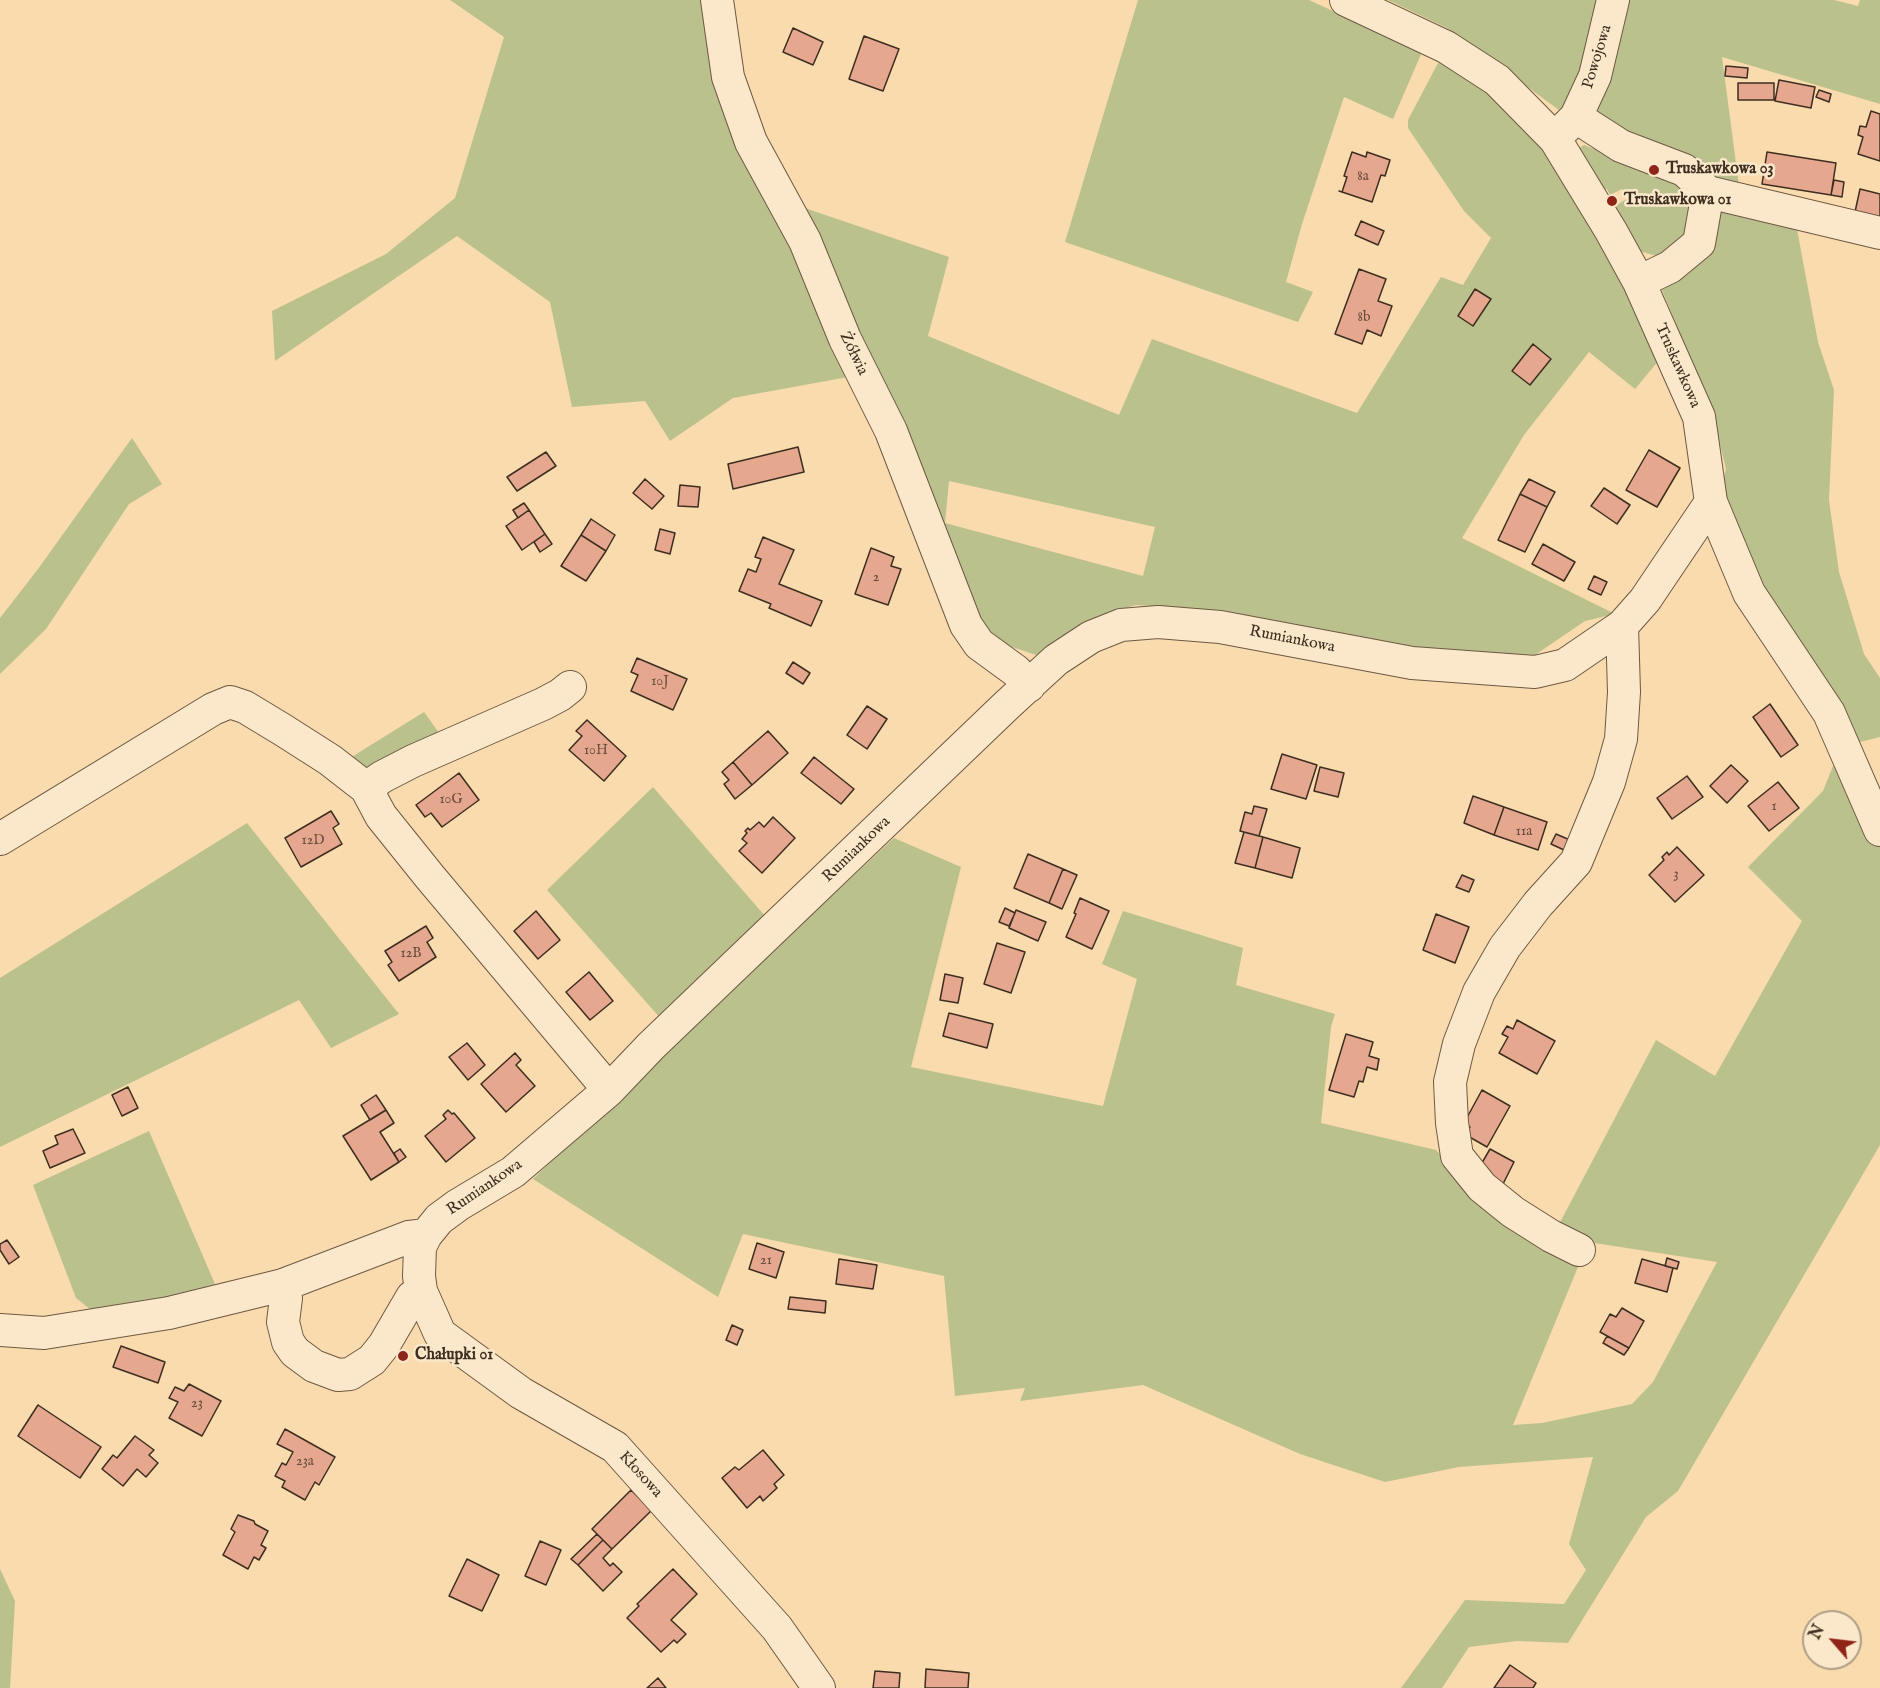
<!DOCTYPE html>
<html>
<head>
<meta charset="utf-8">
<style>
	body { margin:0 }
	#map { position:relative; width:1880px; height:1688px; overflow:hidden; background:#f9dbad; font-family:"IM FELL English",serif }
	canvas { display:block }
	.north { position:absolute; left:1802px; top:1610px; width:60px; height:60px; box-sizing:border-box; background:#fbe8ca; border:2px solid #af9e86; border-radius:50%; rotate:298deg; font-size:16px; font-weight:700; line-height:24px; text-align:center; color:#3e2e20 }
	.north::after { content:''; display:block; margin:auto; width:21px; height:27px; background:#8f2418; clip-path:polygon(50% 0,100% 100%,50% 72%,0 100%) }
</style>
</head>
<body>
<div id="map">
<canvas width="1880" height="1688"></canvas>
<div class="north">N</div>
</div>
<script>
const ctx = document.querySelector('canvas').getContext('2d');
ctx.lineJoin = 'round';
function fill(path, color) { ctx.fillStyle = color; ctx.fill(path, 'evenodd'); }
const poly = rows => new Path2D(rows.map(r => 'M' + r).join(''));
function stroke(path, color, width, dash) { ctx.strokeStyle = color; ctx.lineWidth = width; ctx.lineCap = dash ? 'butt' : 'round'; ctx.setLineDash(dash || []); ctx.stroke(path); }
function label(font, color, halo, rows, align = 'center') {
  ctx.font = font + ' "IM FELL English",serif'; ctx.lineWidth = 5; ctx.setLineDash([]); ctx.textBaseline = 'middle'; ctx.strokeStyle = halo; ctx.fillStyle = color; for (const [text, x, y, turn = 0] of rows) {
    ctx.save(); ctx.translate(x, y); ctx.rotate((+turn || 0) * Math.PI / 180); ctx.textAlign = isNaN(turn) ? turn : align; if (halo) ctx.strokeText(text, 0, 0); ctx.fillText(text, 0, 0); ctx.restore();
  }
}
fill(poly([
	[450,0,703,0,785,233,848,377,733,398,670,441,645,401,572,407,550,302,457,236,275,361,272,311,386,254,455,198,504,37],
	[1138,0,1309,0,1422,52,1393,119,1344,97,1302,224,1286,282,1313,292,1298,322,1065,242],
	[1388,0,1604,0,1580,92,1559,110,1447,28],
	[1622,0,1834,0,1858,6,1860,0,1880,0,1880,104,1722,57,1739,186,1717,183,1592,118],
	[1439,61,1493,96,1545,151,1623,280,1660,359,1635,389,1589,352,1524,435,1462,538,1615,614,1585,621,1535,655,1424,652,1225,611,1136,605,1089,620,1036,655,982,637,790,203,949,257,928,336,1119,415,1152,339,1357,413,1441,277,1463,285,1491,238,1464,211,1408,128,1408,120],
	[949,481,1155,527,1143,576,945,523],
	[1584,145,1673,179,1693,198,1693,228,1660,257,1636,250,1612,208,1628,198,1622,189,1610,195,1607,189,1602,192,1579,148],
	[1723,202,1796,224,1818,342,1834,390,1829,500,1839,572,1864,654,1880,678,1880,737,1856,743,1779,622,1718,502,1726,469,1710,404,1662,290,1687,275,1708,251],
	[132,438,162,484,129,504,46,629,0,674,0,618,38,569],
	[424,712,442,737,372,774,350,758],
	[1837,756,1880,840,1880,1145,1678,1491,1646,1517,1568,1643,1517,1641,1469,1647,1442,1688,1401,1688,1465,1600,1564,1604,1586,1570,1569,1544,1593,1457,1459,1467,1385,1482,1300,1454,1143,1385,1020,1401,1025,1388,955,1396,944,1276,743,1234,718,1297,533,1179,718,1002,894,838,961,867,911,1067,1103,1106,1137,979,1102,964,1123,911,1243,948,1236,985,1335,1014,1331,1027,1321,1123,1436,1150,1461,1176,1580,1262,1513,1425,1542,1423,1632,1404,1653,1382,1717,1262,1588,1242,1556,1230,1656,1040,1715,1076,1802,921,1748,867,1823,791],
	[653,787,765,916,662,1020,547,890],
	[247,823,399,1014,331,1048,299,1000,0,1147,0,978],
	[149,1131,218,1291,100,1317,76,1298,33,1185],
	[0,1569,15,1601,10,1688,0,1688]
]), '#bac18d');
const building = poly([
	[793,28,823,42,813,65,783,52,793,28],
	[864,36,899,49,883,91,849,79,864,36],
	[1726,66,1748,68,1747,78,1725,76,1726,66],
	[1779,80,1815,87,1811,108,1775,101,1779,80],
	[1738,83,1774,83,1774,100,1738,100,1738,83],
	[1819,90,1831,94,1829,102,1816,97,1819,90],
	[1871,111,1880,114,1880,161,1858,154,1863,137,1858,135,1860,126,1866,127,1871,111],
	[1352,152,1366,157,1367,152,1390,160,1385,176,1381,175,1372,202,1339,191,1342,192,1347,177,1344,176,1352,152],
	[1767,152,1836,163,1831,195,1762,184,1767,152],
	[1834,180,1844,182,1842,197,1831,195,1834,180],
	[1860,189,1880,194,1880,218,1855,212,1860,189],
	[1361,221,1384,231,1378,245,1355,235,1361,221],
	[1359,269,1386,279,1378,301,1392,306,1381,336,1367,330,1362,344,1335,334,1359,269],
	[1475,289,1491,299,1473,326,1458,316,1475,289],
	[1533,344,1551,359,1530,385,1512,371,1533,344],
	[798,447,804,472,733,489,728,464,798,447],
	[1649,450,1680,468,1657,507,1626,490,1649,450],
	[546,452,556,466,517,491,507,477,546,452],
	[645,479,664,496,652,509,633,493,645,479],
	[1529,479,1555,492,1547,507,1520,494,1529,479],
	[680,485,700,487,698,507,678,506,680,485],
	[1604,488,1630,505,1617,524,1591,506,1604,488],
	[1520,494,1547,507,1525,552,1498,540,1520,494],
	[524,503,529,510,518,518,513,510,524,503],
	[529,510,545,534,522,550,506,526,529,510],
	[591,519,615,535,606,551,581,535,591,519],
	[660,529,675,533,670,554,655,550,660,529],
	[545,534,552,544,540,552,534,542,545,534],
	[581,535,606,551,586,581,561,566,581,535],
	[763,537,794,550,779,584,822,601,811,626,769,608,771,604,739,591,748,569,756,572,761,559,755,557,763,537],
	[1543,544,1575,562,1564,581,1532,564,1543,544],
	[871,548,894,557,891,566,901,569,888,605,855,594,871,548],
	[1594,576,1607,582,1601,595,1588,589,1594,576],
	[637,658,687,679,673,710,631,691,638,675,631,672,637,658],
	[793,662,810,673,803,684,786,673,793,662],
	[1770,704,1798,745,1781,757,1753,717,1770,704],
	[867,706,887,719,867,749,847,735,867,706],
	[587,720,626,756,604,781,569,750,582,736,576,731,587,720],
	[768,731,788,753,752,785,733,762,768,731],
	[1282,754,1317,765,1306,799,1271,789,1282,754],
	[814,757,854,789,841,804,801,773,814,757],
	[733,762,752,785,735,799,724,784,729,780,722,772,733,762],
	[1731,765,1748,781,1727,803,1710,786,1731,765],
	[1320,767,1344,773,1338,797,1314,791,1320,767],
	[459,773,479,800,442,827,431,813,425,817,416,805,459,773],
	[1687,776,1703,797,1672,819,1657,798,1687,776],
	[1778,782,1799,808,1769,831,1748,806,1778,782],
	[1473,796,1504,807,1494,835,1464,823,1473,796],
	[1254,806,1267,809,1259,836,1240,831,1245,812,1252,814,1254,806],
	[1504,807,1547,822,1538,850,1494,835,1504,807],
	[331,811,339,824,333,828,342,844,301,867,285,838,331,811],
	[773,817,795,838,762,873,739,851,747,843,742,839,747,833,745,831,748,828,750,830,759,822,764,827,773,817],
	[1244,832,1263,837,1255,868,1235,863,1244,832],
	[1556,834,1570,840,1564,850,1551,844,1556,834],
	[1263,837,1300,848,1292,878,1255,868,1263,837],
	[1677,847,1704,875,1675,902,1649,875,1664,860,1662,857,1667,852,1669,855,1677,847],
	[1028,854,1063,869,1049,903,1014,888,1028,854],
	[1063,869,1077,875,1062,909,1049,903,1063,869],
	[1462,875,1474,880,1469,892,1456,887,1462,875],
	[1080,898,1109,911,1092,949,1066,937,1076,914,1074,913,1080,898],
	[1005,908,1015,913,1009,926,999,922,1005,908],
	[1016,910,1046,922,1038,941,1009,928,1016,910],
	[536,911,560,940,538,959,514,931,536,911],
	[1436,914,1469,927,1455,963,1423,950,1436,914],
	[426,926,433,938,427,942,436,957,399,981,388,965,392,962,385,951,426,926],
	[997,943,1025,952,1011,993,984,984,997,943],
	[589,972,613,1001,590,1020,566,992,589,972],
	[945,974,963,978,958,1003,940,1000,945,974],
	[949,1013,993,1024,987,1048,943,1036,949,1013],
	[1517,1020,1555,1041,1537,1074,1499,1053,1508,1037,1502,1034,1507,1026,1513,1029,1517,1020],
	[1346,1034,1373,1042,1369,1056,1379,1059,1377,1070,1367,1067,1363,1082,1359,1081,1354,1097,1329,1090,1346,1034],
	[467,1043,485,1065,468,1080,449,1057,467,1043],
	[515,1053,521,1060,516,1065,535,1086,506,1112,481,1084,515,1053],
	[128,1087,138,1108,122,1116,112,1095,128,1087],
	[1482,1090,1510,1106,1487,1147,1466,1135,1470,1127,1464,1123,1482,1090],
	[376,1095,386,1110,370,1120,361,1105,376,1095],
	[386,1110,394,1123,380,1132,399,1162,371,1180,343,1136,386,1110],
	[448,1110,452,1114,454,1113,475,1138,446,1162,425,1136,446,1119,443,1115,448,1110],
	[73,1129,85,1153,50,1168,43,1151,58,1144,55,1136,73,1129],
	[400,1149,406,1157,399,1162,394,1153,400,1149],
	[1490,1149,1514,1162,1502,1186,1479,1168,1490,1149],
	[7,1240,19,1257,9,1264,0,1250,0,1244,7,1240],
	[757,1243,784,1252,776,1278,749,1269,757,1243],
	[1667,1258,1679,1262,1677,1269,1665,1266,1667,1258],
	[839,1259,877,1265,873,1289,836,1284,839,1259],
	[1642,1259,1673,1268,1667,1292,1635,1283,1642,1259],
	[790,1297,826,1301,825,1313,788,1309,790,1297],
	[1622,1308,1644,1321,1629,1348,1600,1332,1610,1314,1616,1317,1622,1308],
	[732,1325,743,1330,737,1345,726,1340,732,1325],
	[1607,1336,1629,1348,1624,1355,1603,1343,1607,1336],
	[121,1346,165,1362,158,1383,113,1367,121,1346],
	[189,1384,221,1401,202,1436,169,1418,178,1402,169,1398,175,1387,184,1391,189,1384],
	[38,1405,101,1447,80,1478,18,1436,38,1405],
	[285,1429,335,1457,319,1485,315,1482,305,1500,282,1487,285,1481,275,1476,282,1463,286,1465,293,1452,277,1444,285,1429],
	[135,1436,154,1450,149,1455,158,1463,146,1477,137,1469,123,1486,102,1469,113,1455,117,1458,135,1436],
	[763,1450,784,1475,774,1484,777,1488,763,1501,760,1496,747,1508,722,1478,735,1467,739,1470,763,1450],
	[631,1490,652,1510,612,1549,592,1529,631,1490],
	[238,1515,254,1521,255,1524,268,1531,261,1545,266,1548,259,1560,254,1557,248,1569,223,1555,235,1532,231,1529,238,1515],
	[597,1534,603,1540,578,1565,571,1559,597,1534],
	[603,1540,612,1549,603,1558,610,1566,613,1563,622,1572,603,1591,578,1565,603,1540],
	[540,1541,561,1550,546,1585,525,1576,540,1541],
	[467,1559,499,1575,482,1611,449,1596,467,1559],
	[673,1569,697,1594,671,1620,686,1634,677,1643,674,1640,661,1652,627,1618,639,1606,637,1604,673,1569],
	[1510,1665,1536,1683,1533,1688,1494,1688,1510,1665],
	[926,1669,969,1673,968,1688,925,1688,926,1669],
	[875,1671,900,1673,899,1688,873,1688,875,1671],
	[658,1678,666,1688,647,1688,658,1678]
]);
fill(building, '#e5a78e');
stroke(building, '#3e2e20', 1.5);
const minor = poly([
	[717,0,728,77,751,142,805,241,845,339,891,431,966,625,979,644,1016,671,1029,686],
	[1346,0,1446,47,1497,80,1555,139,1611,231,1639,282,1699,417,1711,502,1749,593,1829,713,1880,830],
	[1576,117,1621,146,1684,170,1708,192,1699,243,1670,267,1639,282],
	[1562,131,1576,117,1595,76,1613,0],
	[1708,192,1880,233],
	[570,687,560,695,543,704,413,761,382,777,366,788,381,816,430,877,609,1090],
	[0,839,213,709,230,702,245,707,283,730,330,760,366,788],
	[1579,1250,1551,1236,1513,1212,1482,1187,1457,1156,1452,1123,1450,1082,1459,1044,1479,992,1505,947,1538,904,1576,862,1609,782,1621,739,1624,692,1622,626],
	[283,1285,286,1298,283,1322,288,1342,295,1352,314,1366,338,1375,350,1374,372,1360,384,1345,412,1297,421,1291],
	[0,1330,44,1333,169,1313,283,1285,409,1237,426,1235],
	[819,1688,777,1628,615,1447,521,1393,440,1334,421,1291,419,1276,420,1247,426,1235,439,1219,458,1205,513,1172,609,1090,651,1046,1007,705,1056,660,1091,637,1121,625,1158,622,1220,627,1412,663,1535,672,1565,665,1622,626,1645,600,1711,502]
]);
stroke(minor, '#6d5943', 34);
stroke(minor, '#fbe8ca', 32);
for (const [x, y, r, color] of [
	[1654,170,6,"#8f2418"],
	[1612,201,6,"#8f2418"],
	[403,1356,6,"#8f2418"]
]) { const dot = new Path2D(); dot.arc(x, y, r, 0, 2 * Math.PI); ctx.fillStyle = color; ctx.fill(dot); stroke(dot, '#fbe8ca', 2); }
label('14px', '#684c3c', null, [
	["8a",1363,177],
	["8b",1364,318],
	["2",876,578],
	["10J",660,682],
	["10H",596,751],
	["10G",451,800],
	["1",1774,807],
	["11a",1524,832],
	["12D",313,841],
	["3",1676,875],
	["12B",411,954],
	["21",766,1261],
	["23",197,1404],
	["23a",305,1462]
]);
label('16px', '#3e2e20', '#fbe8ca', [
	["Powojowa",1598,57,-73],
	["Żółwia",853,354,64],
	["Truskawkowa",1677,366,66],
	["Rumiankowa",1292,640,11],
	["Rumiankowa",857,850,-44],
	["Rumiankowa",485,1188,-34],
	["Kłosowa",640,1475,48]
]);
label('bold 16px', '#3e2e20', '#fbe8ca', [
	["Truskawkowa 03",1666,170],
	["Truskawkowa 01",1624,201],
	["Chałupki 01",415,1356]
], 'left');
</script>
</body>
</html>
